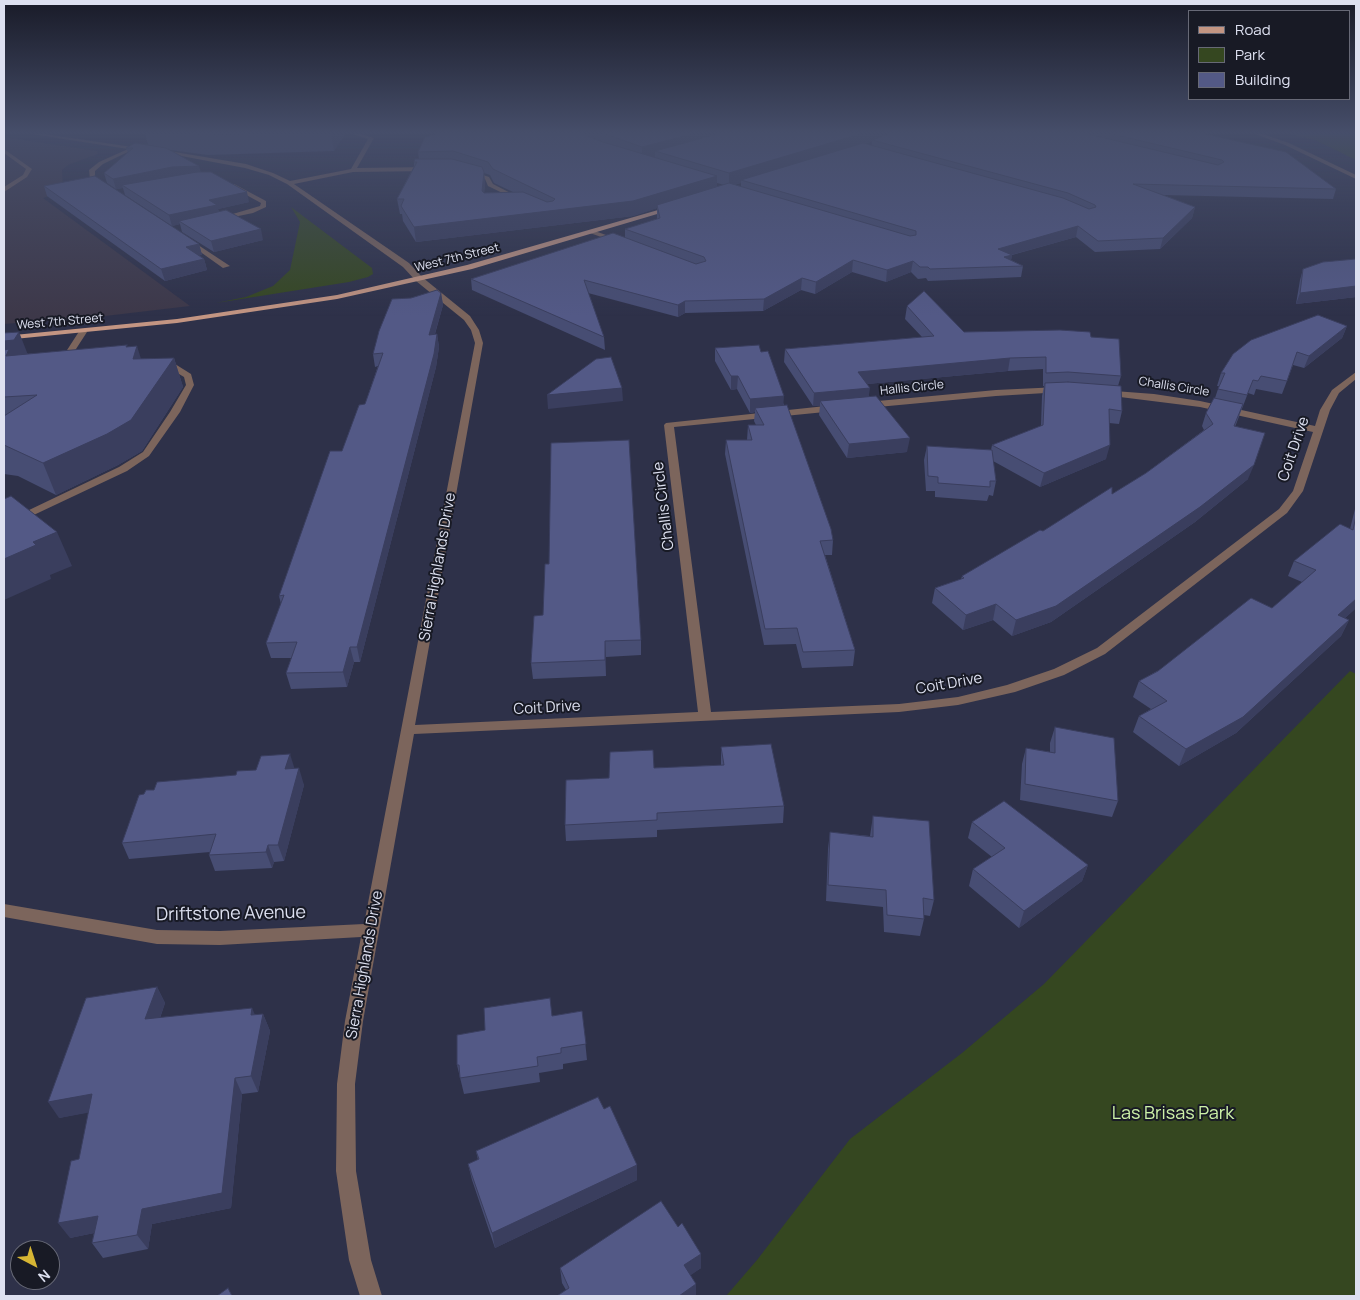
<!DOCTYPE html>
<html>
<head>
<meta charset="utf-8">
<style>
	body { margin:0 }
	#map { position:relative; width:1360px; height:1300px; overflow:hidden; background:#2e3149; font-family:Manrope,sans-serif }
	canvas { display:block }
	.frame { position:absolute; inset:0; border:5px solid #dde0f0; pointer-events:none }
	.legend { position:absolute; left:1188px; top:10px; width:162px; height:90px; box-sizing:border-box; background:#181a25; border:1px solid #676976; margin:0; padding:6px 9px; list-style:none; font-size:15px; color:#dde0f0 }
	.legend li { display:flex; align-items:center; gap:10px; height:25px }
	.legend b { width:25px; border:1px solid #676976 }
	.north { position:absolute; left:10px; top:1240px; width:50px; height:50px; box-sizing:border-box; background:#181a25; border:1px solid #676976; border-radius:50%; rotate:140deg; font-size:14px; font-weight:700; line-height:20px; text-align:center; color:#dde0f0 }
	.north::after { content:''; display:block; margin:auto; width:18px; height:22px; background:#d6b534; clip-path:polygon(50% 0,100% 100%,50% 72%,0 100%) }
</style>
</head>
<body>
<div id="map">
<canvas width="1360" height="1300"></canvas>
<div class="frame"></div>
<ul class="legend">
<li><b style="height:6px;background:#c39582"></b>Road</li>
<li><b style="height:14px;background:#354720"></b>Park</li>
<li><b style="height:14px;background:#535986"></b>Building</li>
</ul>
<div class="north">N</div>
</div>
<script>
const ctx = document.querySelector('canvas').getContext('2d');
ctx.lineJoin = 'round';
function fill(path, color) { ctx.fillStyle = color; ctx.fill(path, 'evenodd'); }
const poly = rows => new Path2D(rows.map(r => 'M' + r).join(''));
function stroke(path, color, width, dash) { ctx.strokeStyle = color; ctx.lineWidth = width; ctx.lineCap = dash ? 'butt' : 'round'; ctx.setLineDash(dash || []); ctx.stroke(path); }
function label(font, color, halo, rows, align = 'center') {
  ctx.font = font + ' Manrope,sans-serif'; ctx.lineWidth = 4; ctx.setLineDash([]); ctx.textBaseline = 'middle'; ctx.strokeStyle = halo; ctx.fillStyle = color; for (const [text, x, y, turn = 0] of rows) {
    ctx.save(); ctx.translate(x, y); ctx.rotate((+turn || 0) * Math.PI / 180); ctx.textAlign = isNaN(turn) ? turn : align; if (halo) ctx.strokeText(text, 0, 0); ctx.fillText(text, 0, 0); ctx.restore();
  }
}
fill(poly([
	[4,137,97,151,98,154,68,165,62,170,63,191,43,198,190,306,105,316,4,324]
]), '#3d3849');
fill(poly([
	[1288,134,1356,134,1356,160,1315,140],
	[291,207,372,268,373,274,368,277,349,282,216,303,246,297,273,286,290,270,300,222],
	[1350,671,1356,674,1356,1296,726,1296,757,1260,850,1139,962,1053,1044,984]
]), '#354720');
fill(poly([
	[31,134,45,134,146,149,143,151,134,149,103,164,95,171,95,177,108,187,105,189,90,179,89,170,99,162,128,149,31,134],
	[352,134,361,134,374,138,357,168,430,167,433,169,430,171,353,172,294,184,409,263,422,277,470,316,479,330,483,343,415,725,698,712,664,425,666,423,835,405,840,408,835,411,674,427,711,712,899,704,958,697,1007,685,1054,669,1097,648,1279,509,1293,491,1313,432,1200,407,1104,395,1100,392,1101,390,1154,394,1200,401,1315,426,1320,410,1332,390,1356,372,1356,379,1339,393,1330,410,1303,491,1287,513,1105,654,1064,675,1015,692,958,705,899,712,414,734,363,1021,355,1084,356,1171,371,1260,382,1296,360,1296,349,1260,336,1171,337,1084,345,1021,361,937,220,945,157,944,4,917,4,904,157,930,220,931,364,924,475,343,471,330,464,320,416,281,403,267,287,184,269,175,245,168,160,152,163,150,246,164,273,173,290,181,351,169,368,139,352,134],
	[1255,134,1263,134,1289,143,1356,175,1356,179,1285,145,1255,134],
	[4,149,32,169,27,177,4,192,4,187,23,175,26,169,4,153,4,149],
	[468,170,489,177,493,184,524,200,519,201,488,186,485,179,468,172,468,170],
	[230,184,234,184,266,201,266,207,253,213,219,220,219,218,260,206,261,203,230,186,230,184],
	[592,230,620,240,621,241,618,243,590,233,590,231,592,230],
	[185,239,189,239,230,266,223,268,185,241,185,239],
	[80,330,87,332,65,366,59,366,58,364,80,330],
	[162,361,175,364,191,374,194,385,180,412,149,456,127,471,4,529,4,522,119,467,143,452,170,412,186,385,184,377,169,368,159,366,158,364,162,361],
	[1059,387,1062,388,1062,392,996,396,867,408,862,405,867,402,996,390,1059,387]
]), '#7c655c');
fill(poly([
	[672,206,675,208,674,209,472,269,337,299,177,323,4,340,4,336,177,319,337,295,467,265,672,206]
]), '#c39582');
fill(poly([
	[145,134,345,134,334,151,208,155,170,150,201,172,249,202,218,209,219,212,263,240,214,252,182,232,180,224,172,226,125,195,123,188,116,189,107,183,104,173,128,153,126,148,148,145],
	[436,134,1205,134,1336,189,1333,199,1163,195,1195,207,1192,218,1160,249,1095,252,1076,237,1012,255,1011,260,1023,266,1021,277,928,281,926,278,918,279,911,272,886,282,852,272,815,294,801,290,763,311,685,313,678,317,588,293,604,337,605,350,472,290,471,279,625,238,625,229,657,219,657,208,633,216,416,242,403,221,402,214,400,214,397,199,414,166,414,162,419,159,418,152],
	[872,141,872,146,866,144],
	[484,173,490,175,494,183,513,192,484,193,485,185],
	[717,183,724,185,717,187],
	[741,183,741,187,734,185],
	[44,186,199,244,202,255,199,255,204,259,207,270,165,281,47,196],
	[1356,259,1356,297,1296,304,1300,280,1303,269],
	[441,293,443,305,435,334,437,334,439,347,436,367,360,662,354,662,347,687,291,689,286,673,292,658,271,658,266,643,281,604,279,596,342,451,365,404,378,366,375,367,373,354,411,298],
	[907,306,964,332,1091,337,1121,376,1118,386,1122,411,1119,424,1109,423,1106,459,1040,487,993,461,996,481,993,496,989,495,987,501,935,497,935,491,926,491,924,460,927,446,991,450,992,445,1041,426,1042,396,1044,386,1043,386,1043,369,1008,371,867,384,869,397,907,452,847,458,819,415,820,406,813,406,784,362,785,349,922,337,905,319],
	[1347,326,1342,338,1304,368,1293,365,1282,394,1256,389,1254,395,1248,393,1235,427,1248,479,1195,522,1051,622,1012,636,993,620,963,630,932,603,935,588,961,579,962,576,1043,531,1112,494,1146,473,1204,430,1202,426,1206,413,1215,398,1219,386,1217,386,1221,373],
	[4,333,28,354,128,347,141,359,174,358,183,387,142,451,118,465,56,495,18,476,4,474],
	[715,348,761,352,784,405,833,540,832,555,825,555,855,650,853,666,802,668,796,644,764,645,725,454,726,440,747,440,748,425,756,425,754,421,755,412,750,413,737,389,731,390,715,361],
	[1356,505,1356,608,1345,618,1349,620,1341,636,1236,733,1179,766,1133,732,1139,716,1151,709,1133,697,1139,681,1272,608,1302,582,1288,576,1294,561,1350,529],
	[534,616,641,640,641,655,606,657,606,676,533,679,531,663],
	[1055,727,1118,801,1112,817,1020,800,1022,764,1026,748,1050,752,1050,743],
	[721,747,784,806,783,823,657,830,657,837,566,841,565,825,609,778,654,768,721,765],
	[294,769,304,785,284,861,274,862,272,868,215,871,209,855,210,852,129,859,122,843,144,794,236,775],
	[873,816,934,900,930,916,924,915,924,919,920,936,884,932,883,907,826,901,828,849,830,832,870,836],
	[972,822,1088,865,1082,881,1019,928,969,886,973,869,992,857,968,838],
	[157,987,165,1003,160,1018,263,1014,270,1031,258,1092,242,1094,231,1208,152,1224,148,1249,103,1258,92,1243,94,1233,70,1238,79,1159,89,1112,59,1118],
	[582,1011,587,1060,563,1064,563,1069,539,1073,540,1082,464,1094,457,1065,485,1030,552,1016],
	[604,1109,637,1180,495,1248,472,1180,468,1164,478,1160,476,1151],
	[678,1227,701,1254,701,1268,690,1275,696,1284,696,1296,557,1296,566,1290,562,1283,560,1268]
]), '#474d73');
fill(poly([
	[331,134,345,134,334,151],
	[692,134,739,134,655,151,655,157,642,160,642,147],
	[860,134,892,134,872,140,872,141,859,146,741,180,741,183,729,186,729,173],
	[199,166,202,175,122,185,123,188,116,189,113,179,172,167],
	[484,172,485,185,483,205,482,191],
	[717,176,717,190,657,205,657,208,633,216,416,242,414,227],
	[247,192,249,202,218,209,220,215,179,221,180,224,172,226,169,215,209,200],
	[1195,207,1192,218,1160,249,1163,238],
	[1078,226,1076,237,1011,255,1012,255,1010,266,998,249],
	[261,229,263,240,214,252,211,241],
	[199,244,202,255,189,258,186,247],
	[204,259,207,270,165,281,161,269],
	[853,260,852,272,815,294,816,282],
	[913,261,911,272,886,282,887,270],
	[802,278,801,290,763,311,764,299],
	[1356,286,1356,297,1296,304,1300,293],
	[441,293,443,305,431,347,429,335],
	[685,301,685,313,678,317,678,305],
	[1347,326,1342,338,1304,368,1309,356],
	[19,332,30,360,4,371,4,341],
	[437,334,439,347,436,367,360,662,357,647],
	[137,346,146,375,133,359],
	[174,358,183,387,142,451,118,465,56,495,43,463],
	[1010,358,1008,371,856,385,858,372],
	[731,376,738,376,737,389,731,390],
	[622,388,623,401,548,409,547,395],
	[870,388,868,401,820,401,820,406,813,406,814,393],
	[784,396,783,409,755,408,755,412,750,413,750,399],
	[910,438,907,452,847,458,849,444],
	[1110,445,1106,459,1040,487,1044,473],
	[1254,465,1248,479,1195,522,1051,622,1012,636,1016,620],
	[57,532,72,566,50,575,51,579,4,600,4,559,33,542],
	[1356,599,1356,608,1331,631,1338,615],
	[996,604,993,620,963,630,966,615],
	[1349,620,1341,636,1236,733,1179,766,1186,749],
	[605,641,606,657,606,676,605,660],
	[350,647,354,662,347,687,343,672],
	[290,754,295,770,285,769],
	[299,768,304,785,284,861,278,845],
	[268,845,274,862,272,868,266,852],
	[1088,865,1082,881,1019,928,1024,911],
	[157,987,165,1003,154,1035,145,1019],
	[252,1008,259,1024,251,1015],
	[263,1014,270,1031,258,1092,251,1076],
	[235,1078,242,1094,231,1208,152,1224,148,1249,137,1235,142,1209],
	[92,1094,103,1110,59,1118,48,1102],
	[637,1165,637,1180,495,1248,492,1233],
	[98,1216,109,1230,70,1238,58,1223],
	[701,1254,701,1268,684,1280,684,1265],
	[696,1284,696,1296,679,1296]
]), '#3a3e5e');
const building = poly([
	[193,134,246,134,203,135,193,134],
	[436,134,583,134,603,142,717,176,633,201,414,227,401,206,404,199,397,199,417,162,414,162,415,159,452,159,482,167,484,172,482,191,484,193,523,192,547,202,553,201,555,199,493,169,488,162,453,151,418,152,425,137,436,134],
	[605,134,692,134,642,147,605,134],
	[717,134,860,134,729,173,655,151,717,134],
	[888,134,1088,134,1218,165,1224,162,1222,160,1112,134,1205,134,1286,152,1336,189,1133,184,1195,207,1163,238,1098,241,1078,226,998,249,1012,255,1004,257,1023,266,930,269,928,267,920,267,913,261,887,270,853,260,816,282,802,278,764,299,685,301,678,305,584,280,604,337,471,279,613,233,696,264,706,261,704,257,625,229,660,218,657,205,729,183,910,236,916,235,916,231,741,180,863,143,1063,198,1089,209,1096,207,1095,205,1068,193,872,140,888,134],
	[135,143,166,148,199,166,172,167,113,179,104,173,133,148,126,148,135,143],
	[197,172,211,172,247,192,209,200,217,205,169,215,122,185,197,172],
	[95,176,199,244,186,247,204,259,161,269,44,186,95,176],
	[226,210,261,229,211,241,179,221,226,210],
	[1356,259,1356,286,1300,293,1303,269,1323,262,1356,259],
	[437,290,441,293,429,335,437,334,434,354,357,647,350,647,343,672,286,673,297,642,266,643,284,595,279,596,330,451,342,451,359,405,365,404,383,353,373,354,379,331,392,299,411,298,437,290],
	[924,291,964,332,1060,330,1090,332,1091,337,1119,339,1121,376,1068,372,1046,373,1046,357,1010,358,858,372,870,388,814,393,785,349,934,336,907,306,924,291],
	[1318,315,1347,326,1309,356,1297,352,1287,381,1261,376,1258,381,1253,380,1247,395,1218,389,1225,373,1221,373,1233,354,1251,340,1318,315],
	[19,332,14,340,4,341,4,333,19,332],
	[127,345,126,347,137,346,133,359,174,358,131,420,107,434,43,463,4,445,4,416,37,395,4,397,4,350,9,349,6,356,127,345],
	[759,345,761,352,768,351,784,396,750,399,738,376,731,376,715,348,759,345],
	[611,357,622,388,547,395,596,359,611,357],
	[1068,382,1121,386,1122,411,1109,409,1110,445,1044,473,992,445,1043,425,1045,383,1068,382],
	[876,396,910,438,849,444,820,401,876,396],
	[1214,398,1243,404,1234,426,1265,433,1254,465,1200,507,1056,606,1016,620,996,604,966,615,935,588,964,578,962,576,1040,530,1043,531,1112,487,1112,494,1146,473,1213,424,1206,413,1214,398],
	[787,405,831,529,833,540,820,541,855,650,803,652,797,628,765,629,726,440,752,440,748,425,764,425,755,408,787,405],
	[629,440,641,640,605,641,605,660,531,663,534,616,543,615,545,564,549,564,551,443,629,440],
	[927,446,992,450,996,481,990,481,990,487,938,483,938,477,928,476,927,446],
	[11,496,57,532,33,542,36,545,4,559,4,499,11,496],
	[1356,516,1356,599,1338,615,1349,620,1243,717,1186,749,1139,716,1167,701,1139,681,1158,671,1251,598,1272,608,1316,570,1294,561,1340,524,1353,530,1356,516],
	[1055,727,1114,738,1118,801,1025,784,1026,748,1055,753,1055,727],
	[771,744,784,806,657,813,657,820,565,825,566,780,609,778,610,752,653,750,654,768,724,765,721,747,771,744],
	[290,754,285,769,299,768,278,845,268,845,266,852,209,855,216,834,122,843,139,795,144,794,146,790,154,790,157,782,236,775,237,771,256,770,261,756,290,754],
	[1004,801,1088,865,1024,911,973,869,1005,848,972,822,1004,801],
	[873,816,929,821,934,900,923,898,924,919,887,915,886,890,828,885,830,832,873,837,873,816],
	[157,987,145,1019,252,1008,251,1015,263,1014,251,1076,235,1078,222,1193,142,1209,137,1235,92,1243,98,1216,58,1223,71,1161,79,1159,92,1094,48,1102,86,998,157,987],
	[550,998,552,1016,582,1011,586,1044,561,1048,561,1053,537,1057,538,1066,460,1078,459,1065,457,1065,457,1035,485,1030,484,1008,550,998],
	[598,1097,604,1109,610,1106,637,1165,492,1233,468,1164,479,1159,476,1151,598,1097],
	[661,1201,678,1227,682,1223,701,1254,684,1265,696,1284,679,1296,557,1296,569,1288,560,1268,661,1201],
	[228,1288,232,1296,217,1296,228,1288]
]);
fill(building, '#535986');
stroke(building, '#3a3e5e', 1);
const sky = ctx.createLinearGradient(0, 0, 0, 316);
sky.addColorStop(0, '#191b28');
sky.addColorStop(0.42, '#464e6a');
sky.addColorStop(1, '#464e6a00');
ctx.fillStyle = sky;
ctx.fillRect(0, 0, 1360, 316);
label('12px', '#dde0f0', '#181a25', [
	["West 7th Street",457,258,-14],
	["West 7th Street",60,322,-5],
	["Challis Circle",1174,387,9],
	["Hallis Circle",912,388,-6]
]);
label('15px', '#dde0f0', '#181a25', [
	["Coit Drive",1294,449,-71],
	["Challis Circle",664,506,-97],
	["Sierra Highlands Drive",438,567,-80],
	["Coit Drive",949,684,-10],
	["Coit Drive",547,708,-3],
	["Sierra Highlands Drive",365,965,-80]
]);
label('18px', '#dde0f0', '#181a25', [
	["Driftstone Avenue",231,914,-1]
]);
label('18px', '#cdf1a8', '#181a25', [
	["Las Brisas Park",1173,1114]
]);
</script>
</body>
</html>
